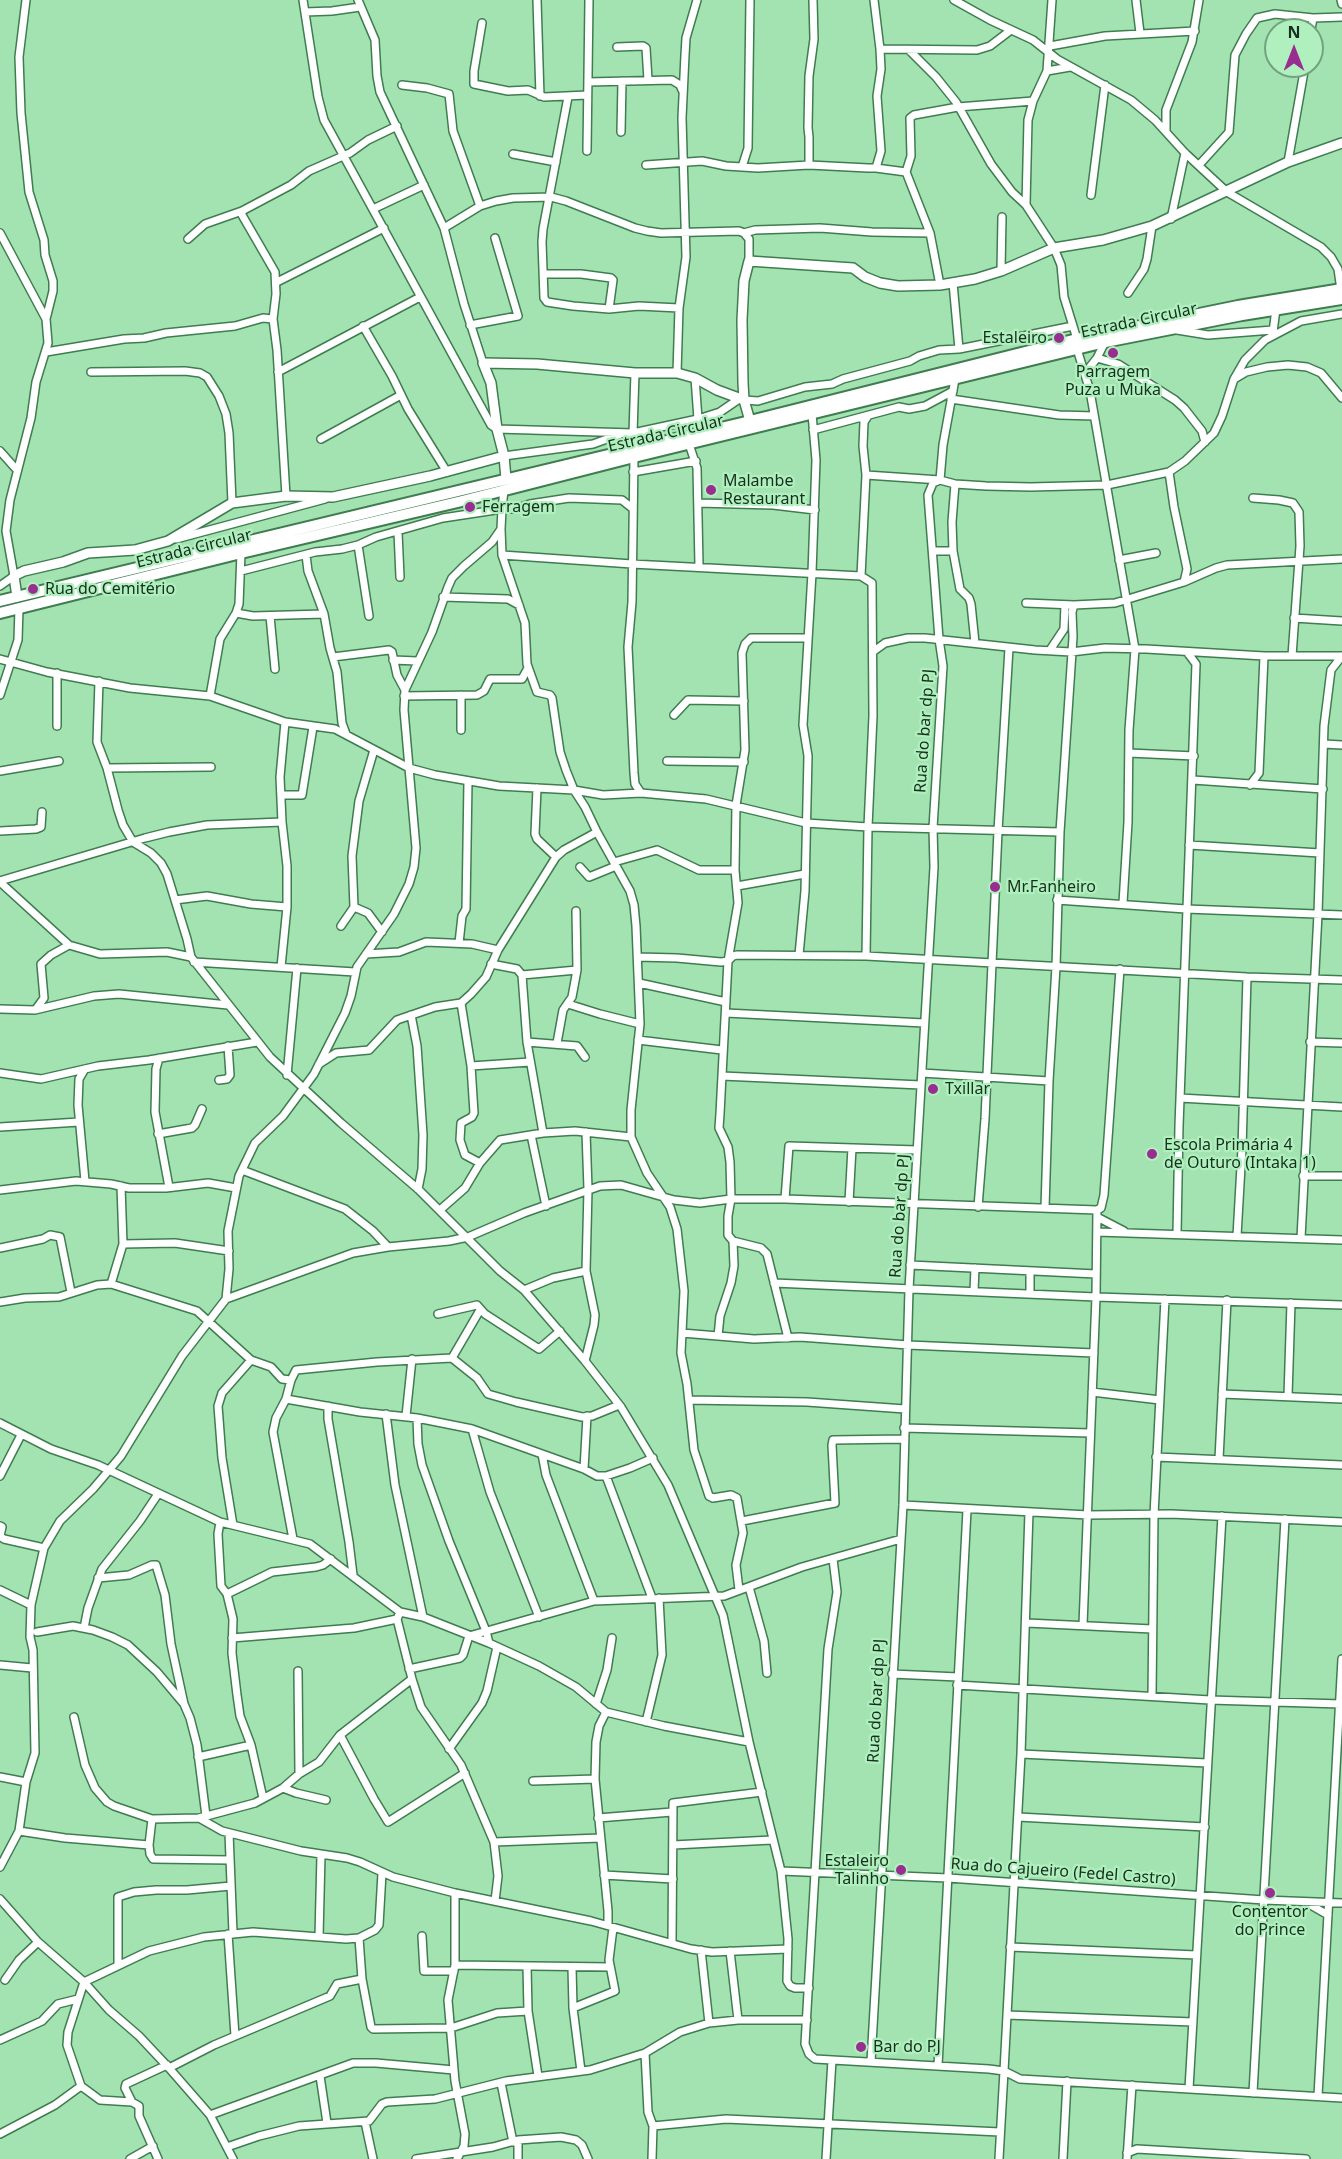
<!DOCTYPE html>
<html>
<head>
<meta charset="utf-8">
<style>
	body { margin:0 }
	#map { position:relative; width:1342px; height:2159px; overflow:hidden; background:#a3e3b1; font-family:"Noto Sans",sans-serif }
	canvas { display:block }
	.north { position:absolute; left:1264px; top:18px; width:60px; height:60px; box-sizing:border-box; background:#b0f0be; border:2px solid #72a37e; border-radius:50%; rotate:0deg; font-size:16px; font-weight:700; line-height:24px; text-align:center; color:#16301d }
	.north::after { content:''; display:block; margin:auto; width:21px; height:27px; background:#982e90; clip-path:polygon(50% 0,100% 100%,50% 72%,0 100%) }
</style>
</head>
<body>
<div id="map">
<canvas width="1342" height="2159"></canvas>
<div class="north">N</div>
</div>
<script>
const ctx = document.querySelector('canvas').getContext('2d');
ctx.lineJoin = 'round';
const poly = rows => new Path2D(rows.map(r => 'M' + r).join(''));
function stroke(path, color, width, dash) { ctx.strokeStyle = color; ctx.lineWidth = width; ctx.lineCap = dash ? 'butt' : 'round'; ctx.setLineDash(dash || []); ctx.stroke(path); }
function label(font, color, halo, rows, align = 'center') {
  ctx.font = font + ' "Noto Sans",sans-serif'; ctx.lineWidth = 4.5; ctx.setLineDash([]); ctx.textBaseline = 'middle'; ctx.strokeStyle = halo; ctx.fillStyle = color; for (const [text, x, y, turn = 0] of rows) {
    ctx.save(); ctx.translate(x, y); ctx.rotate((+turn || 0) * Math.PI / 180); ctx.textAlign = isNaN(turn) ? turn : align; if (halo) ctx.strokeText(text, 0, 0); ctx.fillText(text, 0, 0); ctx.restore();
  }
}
const street = poly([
	[26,0,19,57,21,113,29,192,44,240,45,255,53,281,53,291,46,319],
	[303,0,318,97,324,120,491,425,497,429,633,433,698,419,720,412,739,399],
	[358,0,375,40,377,76,380,92,444,228,464,304,483,363],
	[537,0,540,96],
	[750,0,748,148,742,167,758,168,809,165,868,168,876,168,881,151,877,96,881,69,880,49,874,0],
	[954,0,990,20,1033,40,1057,59,1131,100,1155,120,1185,153,1227,192,1321,247,1331,257,1338,269,1341,290],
	[1136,0,1140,33],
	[1341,0,1342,4],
	[305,12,332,11,360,7],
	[482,23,474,71,474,84,508,91,528,90,544,97,587,95],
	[1311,30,1313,18],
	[1050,46,1105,36,1195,31],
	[617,47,643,46,646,48,648,80],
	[880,49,977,50,990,46,1011,30],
	[909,50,936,77,956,102,991,164,1012,192,1026,205,1054,248,1061,265,1064,297,1077,339],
	[1047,71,1070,67],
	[588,82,672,80,680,85,682,90],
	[402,85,427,88,449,94,453,131,480,206],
	[568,97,543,229,542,242,544,298,547,302,573,306,609,309,639,306,679,308],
	[1166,131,1166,110,1192,42,1199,0],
	[621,132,622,81],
	[587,151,589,0],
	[513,154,556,162],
	[1288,162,1305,66],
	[646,165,702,161,726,166,742,167],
	[809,165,809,137,808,128,809,76,814,39,813,0],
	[1199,165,1229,132,1235,55,1246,34,1257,18,1275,14,1313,18,1342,17],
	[876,168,906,172],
	[1091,195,1105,85],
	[1026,205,1028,120,1033,101,1047,71,1052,0],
	[373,209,424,185],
	[242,211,242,215,275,272,276,294,273,319,277,350,286,496],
	[1171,219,1185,153],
	[444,228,480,206,496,201,513,198,551,197,566,201,635,228,647,231,661,233,739,231,744,233,749,239,749,261],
	[0,233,46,319,48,343,36,382,31,418,10,500,6,531,14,576,0,586],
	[744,233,755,230,820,228,872,232,930,233],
	[188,239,205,224,242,211,291,185,309,171,350,153,368,140,397,126],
	[1001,271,1002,217],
	[544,274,581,274,611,278,613,280,609,309],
	[277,282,384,228],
	[953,283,959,349],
	[940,285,930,233,906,172,911,156,910,118,914,115,958,107,1033,101],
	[1128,293,1144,269,1147,259,1152,226],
	[470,325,518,316,495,238],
	[363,326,392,376,408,409,447,472],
	[1177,330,1208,335,1273,330],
	[1273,332,1276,309],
	[1077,349,1090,391,1135,649,1129,730,1128,822,1123,903],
	[46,352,124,339,144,338,166,333,235,326,263,318,273,319],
	[1097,358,1118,364,1175,400,1184,408,1202,431,1205,442],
	[91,372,185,371,200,373,207,377,219,396,226,414,229,433,232,503],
	[278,372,420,297],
	[1086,372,1097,358,1105,342],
	[635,373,633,433,640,447],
	[677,373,679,308,686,257,682,118,685,55,686,38,697,0],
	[695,378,698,419],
	[1236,378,1246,372,1267,367,1288,365,1307,367,1321,373,1342,398],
	[951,399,1059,415,1094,416],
	[744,400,758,401,805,387,832,384,843,379,910,361,919,356,939,350,959,349,1073,326],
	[813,430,899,407,909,409,925,406,953,391],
	[321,439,401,395],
	[689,444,697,468,699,566],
	[0,451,16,469],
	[504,456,593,444,621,434],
	[634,457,632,602,628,647,634,773,635,784,641,793],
	[633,472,696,461],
	[1169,472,1174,507,1187,569,1184,582],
	[866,475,940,480,955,484,986,486,1031,487,1107,485,1169,472,1185,461,1214,433,1222,416,1234,379,1245,360,1265,340,1301,321,1342,314],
	[955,484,952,522,953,551,960,589,969,598,971,604,975,643],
	[504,490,502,509,515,509,530,504,569,498,622,500,632,508],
	[1253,498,1279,500,1293,503,1299,512,1300,546,1292,656],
	[698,503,773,505,815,510],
	[501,529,502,555,632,564,861,576,872,583,873,716,868,827,866,956],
	[398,532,400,577],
	[176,539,325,499],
	[933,551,953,551],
	[306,555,308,571,324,614,330,648,337,672,342,723,346,734],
	[502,555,525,623,527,664,537,692,550,695,552,698,560,752,566,770,574,790,585,807,597,832,630,891,634,905,636,926,640,1024,631,1110,631,1137,647,1173,670,1207,677,1229,684,1291,681,1353,687,1384,694,1450,709,1496,713,1498,731,1495,737,1498,743,1533,736,1565,739,1590],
	[1119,560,1156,553],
	[241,571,315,552,342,549,358,545,369,616],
	[861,576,866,475,863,446,864,422,868,416],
	[443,597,508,599,519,605],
	[1026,603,1074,605,1115,603,1184,582,1216,568,1227,565,1342,559],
	[236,613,253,616,324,614],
	[270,616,275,669],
	[1294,618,1342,621],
	[1050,650,1064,629,1065,605],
	[874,651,885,643,908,638,925,638,1035,650,1071,652,1105,648,1146,649,1264,656,1342,656],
	[333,657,389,650,392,652,397,675,405,690],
	[0,659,47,672,130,688,210,696,285,722,335,729,409,768,435,775,499,786,574,790,603,795,641,793,706,799,806,823,868,827,1060,832],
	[393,660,417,661],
	[99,681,97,742,107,768,118,810,123,825,133,842,151,853,161,863,167,874,187,939,191,957],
	[0,695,18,640,19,608],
	[461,695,461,730],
	[210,696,220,639,236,613,239,604,241,553],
	[404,696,477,695,484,691,490,679,522,679,528,668],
	[674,715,688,700,744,701],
	[57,726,57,673],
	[1324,744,1342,745],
	[1129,753,1194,756],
	[667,761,744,762],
	[107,768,211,767],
	[0,771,59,761],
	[1193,780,1323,789],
	[1250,785,1259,773,1264,656],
	[537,788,535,834,537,839,556,857],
	[281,795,302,795,313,727],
	[0,831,36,829,41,827,42,812],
	[1189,845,1320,853],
	[614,862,657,850,699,870,735,870],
	[580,867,589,877,616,866],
	[0,881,145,838,169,832,207,825,282,822],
	[0,882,69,945,100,954,167,952,191,957,270,1057,341,1123,418,1189,500,1271,524,1290,585,1361,621,1407,668,1485,723,1615,749,1742,781,1871,788,1939,787,1981,790,1986,795,1988,809,1988],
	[737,886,805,874],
	[175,900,207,896,251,904,287,907],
	[1057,900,1186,909,1342,915],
	[354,907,368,913,382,932],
	[576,911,577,970],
	[341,926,354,907,352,856,359,801,374,750],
	[459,943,462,916,466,909,468,781],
	[366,954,399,952,426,942,472,944,498,950],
	[799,955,805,891,808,756,803,725,812,573,816,460,812,414],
	[638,957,677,958,721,962,728,961,733,956,737,955,866,956,1247,977,1342,980],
	[194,962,355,972],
	[491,964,517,969,522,975,527,1042,543,1133],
	[281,967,287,907,287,866,282,822,280,777,285,722],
	[522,975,577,970,572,997,563,1010,557,1043],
	[639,983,726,1002],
	[461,1003,471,1066,474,1113,472,1117,461,1123,460,1140,465,1155,480,1163],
	[568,1004,600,1014,640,1024],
	[0,1009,35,1010,94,996,119,994,228,1005],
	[36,1009,44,998,41,964,51,955,69,945],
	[726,1013,924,1023],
	[411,1015,417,1046,423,1135,422,1169,418,1189],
	[638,1040,722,1050],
	[527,1042,577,1046,585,1057],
	[1310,1042,1342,1043],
	[159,1058,156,1069,155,1112,169,1187],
	[319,1064,336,1053,369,1050,397,1020,435,1007,461,1003,471,994,486,977,498,950,556,857,564,850,597,832],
	[471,1066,530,1062],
	[85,1069,79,1079,78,1105,85,1181],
	[0,1073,41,1079,98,1066,149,1060,257,1042],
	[922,1073,1049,1081],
	[287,1075,297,968],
	[722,1076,921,1085],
	[219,1080,227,1079,230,1075,228,1046],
	[1180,1098,1342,1107],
	[0,1127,79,1122],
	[158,1134,192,1128,195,1125,202,1109],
	[531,1135,546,1206],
	[242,1170,345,1209,373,1231,388,1247],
	[1303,1176,1342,1176],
	[0,1190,76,1181,111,1184,129,1188,166,1188,208,1183,236,1188],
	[785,1199,789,1146,917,1150],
	[849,1202,852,1148],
	[978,1207,985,1119,998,831,1009,648],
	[1045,1208,1049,1081,1056,967,1060,832,1073,637,1072,612,1074,605],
	[440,1210,465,1188,480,1163,500,1140,543,1133,575,1131,631,1137],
	[1097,1217,1124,1231],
	[1097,1232,1342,1240],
	[1177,1234,1179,1126,1196,664,1187,652],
	[1237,1236,1242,1149,1247,977],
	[1301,1238,1318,914,1324,726,1331,670,1342,656],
	[123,1244,175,1243,229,1251],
	[0,1248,43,1239,50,1235,60,1237,71,1292],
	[910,1265,1096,1274],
	[774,1283,1096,1297,1342,1305],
	[111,1284,123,1244,121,1186],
	[524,1290,553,1278,586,1271],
	[974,1291,975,1268],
	[1030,1293,1030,1271],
	[226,1299,353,1253,388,1247,449,1241,468,1237,524,1213,600,1186,621,1185,674,1200,700,1203,731,1199,785,1199,1097,1210],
	[0,1302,25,1298,59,1297,97,1285,111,1284,197,1311,251,1360,271,1367,282,1379,291,1380,286,1399,276,1418,273,1432,293,1539],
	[438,1314,477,1305,485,1314,539,1349,560,1331],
	[682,1333,754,1339,800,1337,908,1345,1094,1353],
	[718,1336,720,1316,731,1283,734,1266,733,1241],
	[788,1338,767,1254,761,1248,733,1241,728,1235,728,1216,731,1199,730,1162,728,1147,719,1128,720,1114,728,961,738,903,735,870,736,805,745,750,742,653,745,644,751,638,808,638],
	[452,1358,480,1310],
	[585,1361,594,1325,595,1315,586,1271,588,1189,586,1132],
	[291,1380,296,1370,377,1362,452,1358,477,1378,488,1394,516,1402,582,1417,592,1416,619,1405],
	[1092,1392,1160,1400],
	[1222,1394,1342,1399],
	[1288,1396,1291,1303],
	[286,1399,360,1412,417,1418,472,1429,584,1469,597,1476,606,1476,630,1468,653,1458],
	[689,1400,807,1402,905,1409],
	[328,1406,328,1419,349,1542,353,1575],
	[386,1414,395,1485,423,1617],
	[406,1416,412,1359],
	[417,1418,418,1444,422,1465,449,1541,486,1631,489,1643],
	[0,1423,51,1449,98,1465,220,1522,310,1544,400,1612,423,1617,489,1643,539,1666,576,1687,606,1712,664,1726,749,1742],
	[904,1428,1090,1433],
	[472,1429,490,1492,539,1617],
	[542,1454,546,1475,594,1601],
	[1156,1457,1342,1465],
	[1219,1459,1227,1300],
	[584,1469,587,1416],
	[0,1476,21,1435],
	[606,1476,652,1598],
	[903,1505,1088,1515,1171,1514,1342,1522],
	[742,1521,835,1503,832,1445,833,1440,904,1439],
	[220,1522,218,1534,221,1586,227,1594,233,1619,232,1653,237,1695,240,1716,251,1745,263,1798],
	[233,1525,222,1458,218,1406,222,1393,251,1360],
	[0,1526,2,1527,0,1536,4,1539,44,1548],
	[833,1559,837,1592,828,1649,805,2044,809,2054,815,2059,989,2069,1004,2071,1021,1754,1029,1512],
	[98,1578,129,1575,152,1565,156,1565,165,1595,171,1644,184,1704],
	[749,1587,764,1641,767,1673],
	[0,1590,31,1605],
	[227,1594,272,1572,316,1567,323,1565,331,1559],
	[400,1612,397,1619,412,1679,421,1707,461,1765,494,1842,498,1876,495,1901],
	[1027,1623,1152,1629],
	[1083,1625,1096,1297,1097,1210,1101,1208,1104,1195,1120,969],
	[84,1628,88,1608,102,1569,140,1521,158,1494],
	[37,1632,73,1626,93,1630,112,1637,128,1645,157,1672,184,1704,190,1718,197,1745,206,1816],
	[232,1638,354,1628,397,1619],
	[0,1665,32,1668],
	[409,1669,460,1658,463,1655,469,1636,594,1601,724,1596,802,1567,901,1539],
	[298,1671,299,1774],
	[892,1674,958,1677],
	[957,1685,1210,1700,1341,1704],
	[1152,1696,1154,1515,1165,1299],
	[596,1704,607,1670,612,1638],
	[606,1712,599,1726,596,1742,595,1779,608,1911,608,1925],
	[74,1717,85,1765,95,1788,107,1802,114,1806,152,1819,199,1818,255,1803,283,1788,299,1774,319,1762,340,1735,412,1679],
	[646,1722,662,1655,659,1598],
	[340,1735,374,1799,388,1822,465,1773],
	[449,1749,482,1703,487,1691,497,1647],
	[1021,1754,1207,1763],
	[198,1757,251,1745],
	[0,1777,26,1782],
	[533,1781,595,1779],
	[283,1788,296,1793,326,1800],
	[1018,1817,1205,1827],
	[199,1818,222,1831,301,1851,347,1858,360,1862,393,1877,455,1893,591,1921,691,1949,712,1952,788,1949],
	[598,1818,672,1812],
	[152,1819,149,1845,150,1854,153,1859,230,1860],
	[19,1831,65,1838,149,1845],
	[229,1833,233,1933],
	[494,1842,600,1838],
	[673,1845,772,1840],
	[0,1867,19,1831,26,1782,35,1753,33,1650,30,1637,31,1605,44,1548,60,1521,93,1489,121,1456,182,1356,226,1299,229,1269,228,1231,239,1176,255,1143,283,1116,314,1074,345,1013,351,996,357,967,394,914,409,884,414,867,416,848,404,710,405,690,432,632,448,587,452,578,464,566,492,542,501,529,502,509,443,518,376,537,358,545],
	[781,1871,948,1878,1264,1900,1342,1903],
	[604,1875,673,1879],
	[455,1893,455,1965,448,2000,455,2081,465,2134,464,2146,457,2159],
	[0,1899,38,1942,84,1982,109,2010,139,2036,169,2068,210,2115,233,2159],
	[1307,1903,1328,1915],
	[228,1934,235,2036],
	[422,1936,424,1971,454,1971],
	[319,1937,321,1855],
	[359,1938,362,1979,371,2027,373,2029,451,2028,497,2013,528,2011],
	[672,1943,673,1803,762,1792],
	[1010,1947,1196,1955],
	[701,1950,709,2023],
	[730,1951,738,2020],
	[118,1965,118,1897,134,1892,156,1890,187,1890,231,1886],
	[455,1965,610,1967],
	[527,1966,528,2011,538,2076],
	[572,1967,573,2008,581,2071],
	[5,1980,19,1960,38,1942],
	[573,2008,615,1991,609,1960,613,1928],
	[1007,2015,1193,2022],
	[0,2040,42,2021,58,2004,78,1999],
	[645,2053,648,2112,653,2126,652,2159],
	[871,2062,903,1505,909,1289,934,867,933,828,943,666,939,639,928,495,933,483,940,480,943,445,955,379],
	[938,2066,967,1510],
	[169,2068,214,2045,330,1996,337,1984,362,1979],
	[320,2076,327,2123],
	[501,2083,513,2142],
	[81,2086,100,2100,132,2102,139,2106,139,2116,158,2159],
	[1189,2089,1222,1516],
	[1253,2093,1285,1519],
	[1318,2096,1342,1659],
	[132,2102,125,2088,126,2084,167,2065],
	[210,2115,353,2063,376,2063,454,2070],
	[365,2122,373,2159],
	[653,2126,726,2119,1000,2132],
	[0,2134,55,2105,81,2086,67,2045,68,2032,84,1982,149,1951,204,1937,253,1932,346,1939,359,1938,375,1930,379,1925,382,1873],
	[227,2147,259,2136,299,2126,369,2121,382,2104,387,2102,435,2099,506,2081,590,2070,645,2053,680,2032,709,2023,738,2020,807,2020],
	[1127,2153,1137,2149,1306,2159],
	[130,2159,153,2146],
	[416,2159,493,2147,518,2140,561,2137,576,2140,582,2145,588,2159],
	[518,2159,518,2140],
	[826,2159,832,2060],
	[999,2159,1004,2071,1020,2079,1342,2098],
	[1063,2159,1067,2081],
	[1127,2159,1132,2085]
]);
const secondary = poly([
	[750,421,744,400,743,383,742,320,744,281,749,261,853,268,865,277,880,283,898,286,940,285,975,279,1001,271,1054,248,1103,240,1152,226,1288,162,1342,143],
	[504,456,506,479],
	[17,597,14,576,24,571,63,562,88,553,135,550,168,541,232,503,286,496,333,497,430,476,504,456,497,429,491,383,483,363,537,364,635,373,677,373,695,378,717,390,744,400]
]);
const primary = poly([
	[0,601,750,421,1077,339,1238,306,1342,289],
	[0,613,241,553,462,501,634,457,1105,342,1242,315,1342,299]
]);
stroke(street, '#3f7d50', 10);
stroke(secondary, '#3f7d50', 12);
stroke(primary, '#3f7d50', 14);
stroke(street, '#fff', 7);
stroke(secondary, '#fff', 9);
stroke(primary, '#fff', 10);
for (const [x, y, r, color] of [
	[1059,338,6,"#982e90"],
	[1113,353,6,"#982e90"],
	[711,490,6,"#982e90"],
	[470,507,6,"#982e90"],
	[33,589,6,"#982e90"],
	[995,887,6,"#982e90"],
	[933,1089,6,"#982e90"],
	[1152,1154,6,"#982e90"],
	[901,1870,6,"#982e90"],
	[1270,1893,6,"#982e90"],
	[861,2047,6,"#982e90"]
]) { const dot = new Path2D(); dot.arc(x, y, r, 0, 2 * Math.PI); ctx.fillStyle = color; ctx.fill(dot); stroke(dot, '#b0f0be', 2); }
label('16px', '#16301d', '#b0f0be', [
	["Estrada Circular",1139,321,-12],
	["Estrada Circular",666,434,-13],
	["Estrada Circular",194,549,-14],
	["Rua do bar dp PJ",925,731,-86],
	["Rua do bar dp PJ",900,1216,-86],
	["Rua do bar dp PJ",877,1701,-87],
	["Rua do Cajueiro (Fedel Castro)",1063,1872,4]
]);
label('16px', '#16301d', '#b0f0be', [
	["Estaleiro",1047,338,"right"],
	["Parragem",1113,372,"center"],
	["Puza u Muka",1113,390,"center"],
	["Malambe",723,481],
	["Restaurant",723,499],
	["Ferragem",482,507],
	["Rua do Cemitério",45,589],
	["Mr.Fanheiro",1007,887],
	["Txillar",945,1089],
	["Escola Primária 4",1164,1145],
	["de Outuro (Intaka 1)",1164,1163],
	["Estaleiro",889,1861,"right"],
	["Talinho",889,1879,"right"],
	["Contentor",1270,1912,"center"],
	["do Prince",1270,1930,"center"],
	["Bar do PJ",873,2047]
], 'left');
</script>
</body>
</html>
